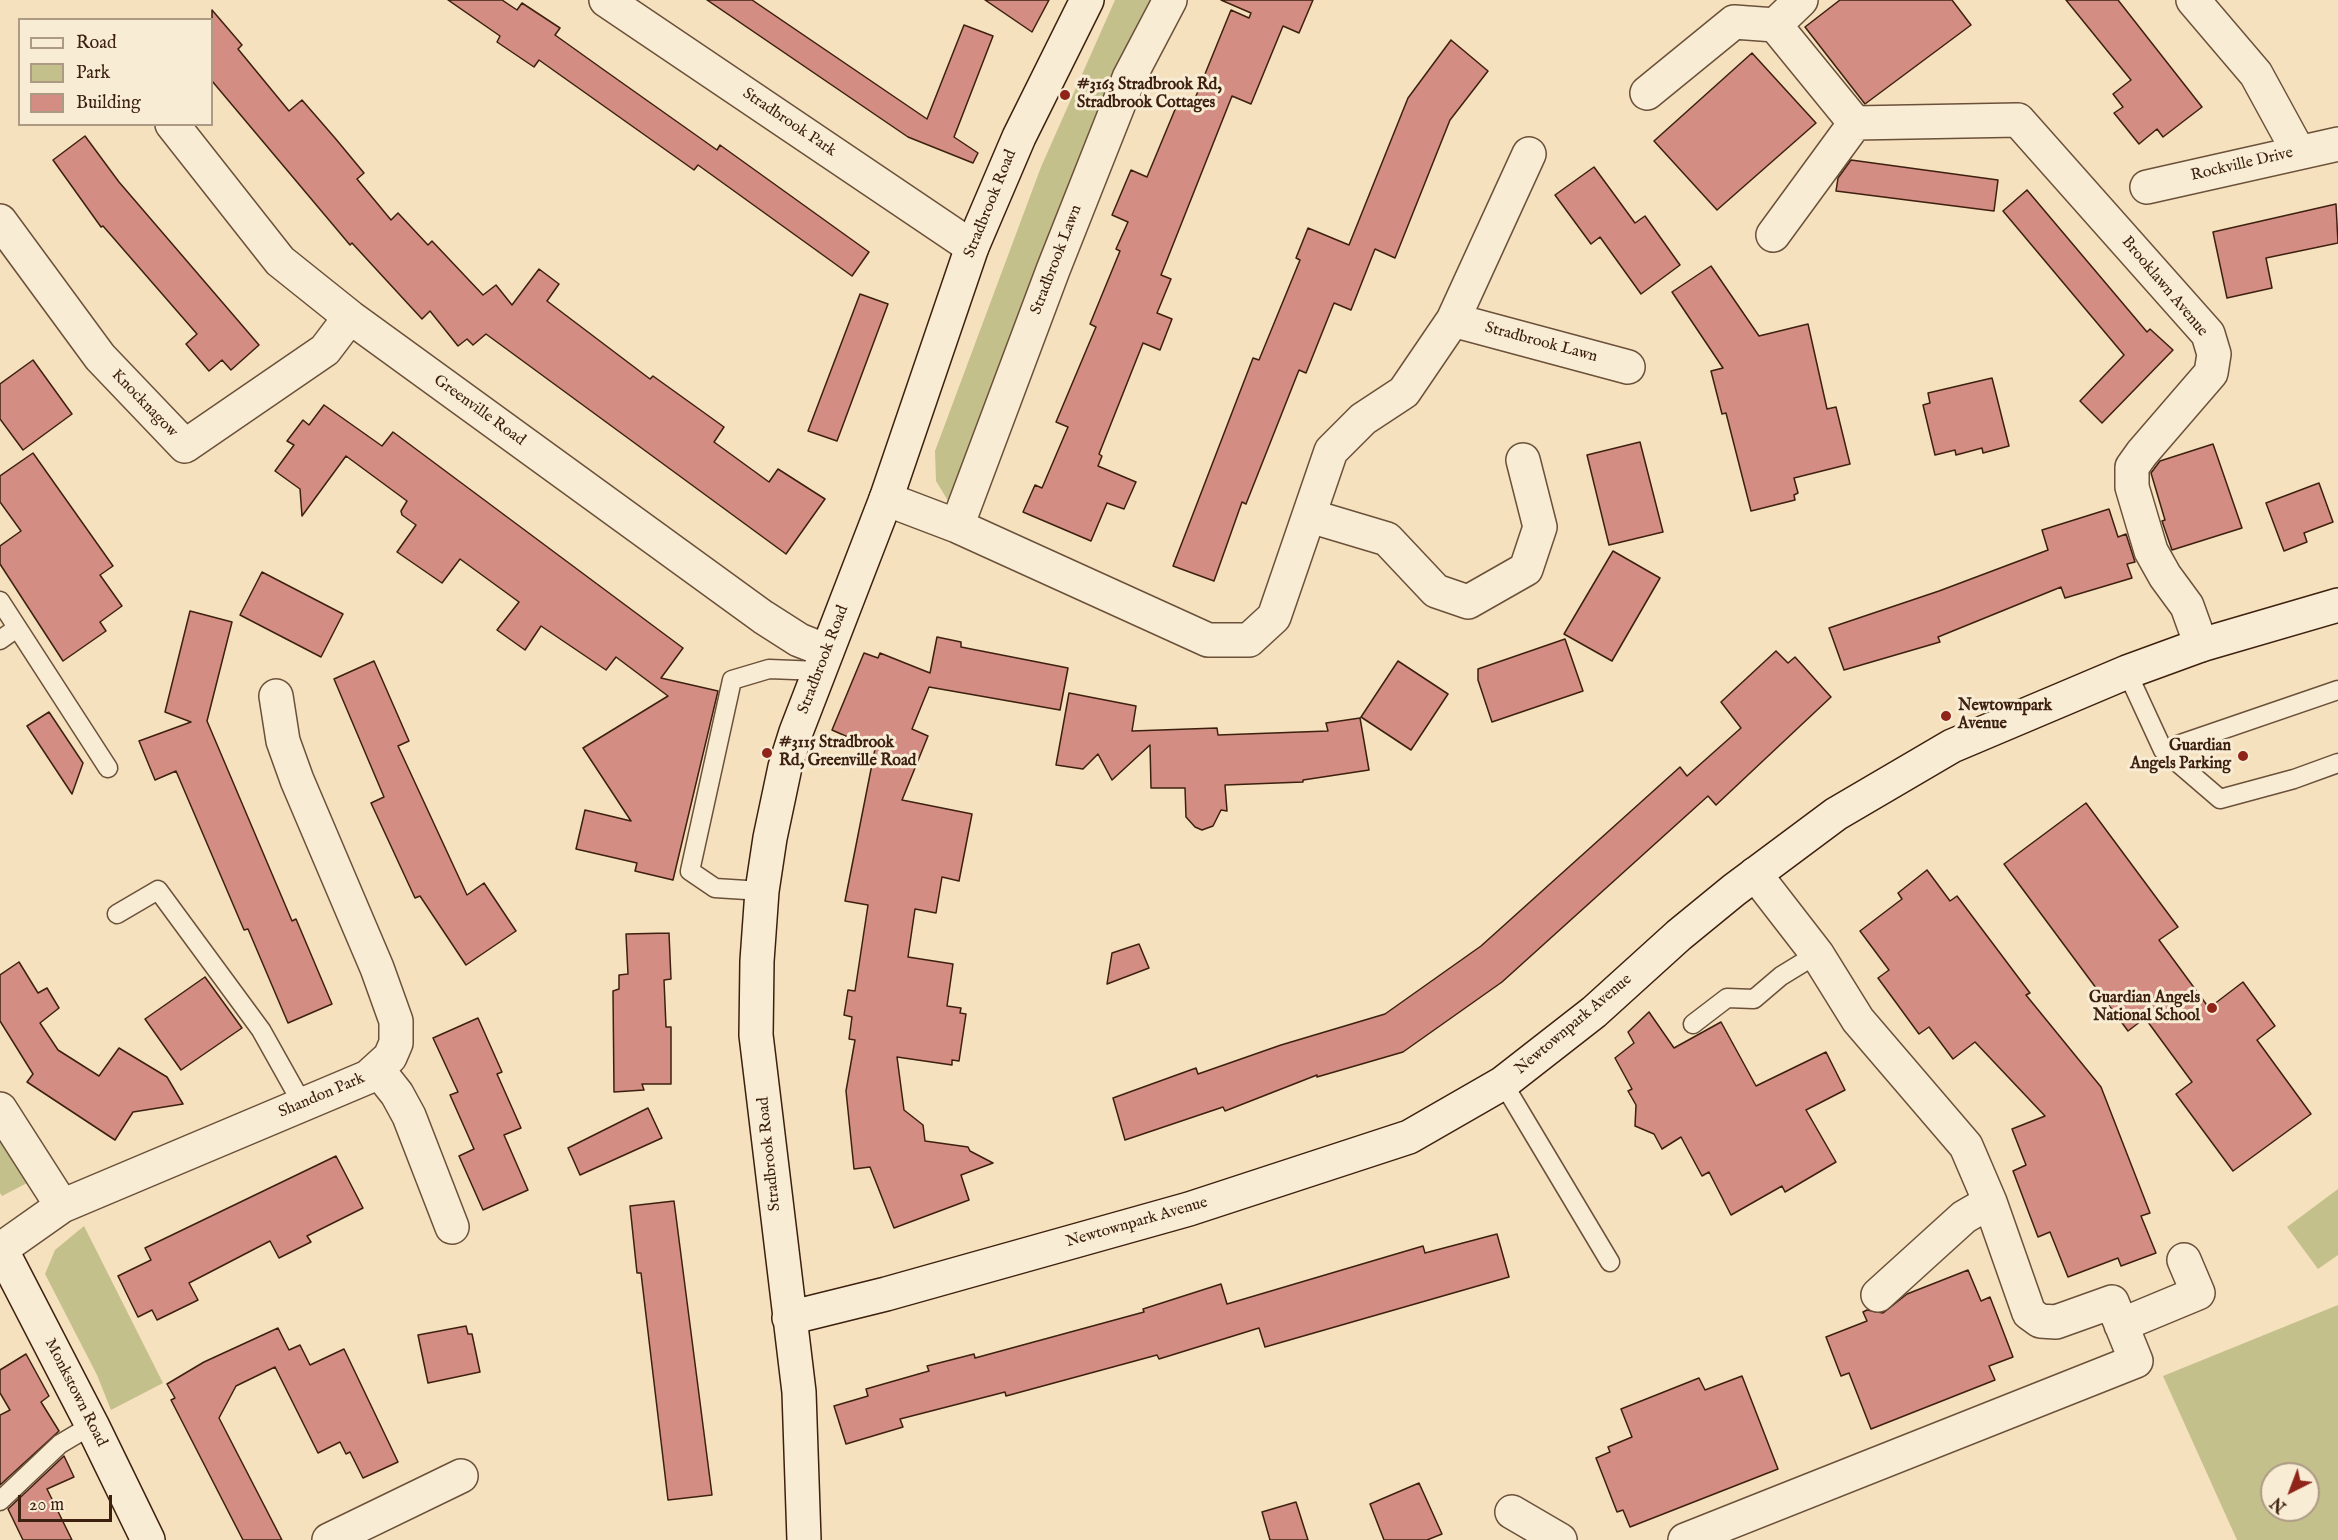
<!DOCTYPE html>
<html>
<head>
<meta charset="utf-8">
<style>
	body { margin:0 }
	#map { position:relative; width:2338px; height:1540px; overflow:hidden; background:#f5e1bd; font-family:"IM FELL English",serif }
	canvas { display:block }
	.legend { position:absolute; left:18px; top:18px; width:195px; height:108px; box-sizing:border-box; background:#f8ecd4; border:2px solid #ad9a85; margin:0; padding:8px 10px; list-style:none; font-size:18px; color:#3d200f }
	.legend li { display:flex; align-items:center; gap:12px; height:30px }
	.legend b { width:30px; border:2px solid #ad9a85 }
	.north { position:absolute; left:2260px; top:1462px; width:60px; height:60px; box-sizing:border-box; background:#f8ecd4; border:2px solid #ad9a85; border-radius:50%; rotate:222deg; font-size:16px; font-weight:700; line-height:24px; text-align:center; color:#3d200f }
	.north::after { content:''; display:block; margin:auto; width:21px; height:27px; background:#8f2418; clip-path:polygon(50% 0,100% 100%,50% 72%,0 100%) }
	.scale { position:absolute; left:18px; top:1495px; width:94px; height:27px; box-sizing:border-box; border:3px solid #3d200f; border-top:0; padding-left:8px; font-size:18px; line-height:21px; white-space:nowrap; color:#3d200f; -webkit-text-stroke:4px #f8ecd4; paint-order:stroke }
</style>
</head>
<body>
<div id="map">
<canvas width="2338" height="1540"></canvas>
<ul class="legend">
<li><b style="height:8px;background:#f8ecd4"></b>Road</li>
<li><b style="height:16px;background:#c4c08c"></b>Park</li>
<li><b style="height:16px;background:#d38d82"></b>Building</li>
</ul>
<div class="north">N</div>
<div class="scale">20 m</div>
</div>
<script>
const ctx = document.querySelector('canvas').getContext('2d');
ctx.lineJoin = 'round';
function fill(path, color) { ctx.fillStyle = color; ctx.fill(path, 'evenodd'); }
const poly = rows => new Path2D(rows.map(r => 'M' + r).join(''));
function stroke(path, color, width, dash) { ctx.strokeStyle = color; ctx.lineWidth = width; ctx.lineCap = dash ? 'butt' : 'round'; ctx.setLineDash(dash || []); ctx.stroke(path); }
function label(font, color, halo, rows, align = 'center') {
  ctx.font = font + ' "IM FELL English",serif'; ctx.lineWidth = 6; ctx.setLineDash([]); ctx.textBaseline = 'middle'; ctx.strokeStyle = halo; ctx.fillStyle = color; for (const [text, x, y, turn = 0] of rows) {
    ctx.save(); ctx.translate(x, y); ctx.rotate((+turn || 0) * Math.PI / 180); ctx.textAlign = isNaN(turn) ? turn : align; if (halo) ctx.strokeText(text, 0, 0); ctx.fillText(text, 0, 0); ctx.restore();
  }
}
fill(poly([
	[1115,0,1153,0,950,504,936,481,935,451,1041,167],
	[0,1135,29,1182,2,1196,0,1193],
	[2338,1189,2338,1255,2318,1269,2287,1227],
	[84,1226,163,1383,111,1410,97,1375,45,1274,55,1250],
	[2338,1305,2338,1540,2237,1540,2163,1376],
	[2272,1474,2308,1474,2308,1510,2272,1510]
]), '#c4c08c');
const building = poly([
	[448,0,502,0,517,10,522,3,560,28,555,35,604,70,717,150,720,145,869,252,852,276,698,165,694,170,539,60,534,67,497,42,500,36,448,0],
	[707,0,752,0,927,119,964,25,993,36,954,137,978,153,973,163,908,137,707,0],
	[985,0,1049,0,1032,32,985,0],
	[1221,0,1313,0,1299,33,1283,26,1251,104,1232,96,1161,275,1171,279,1157,313,1172,319,1160,350,1143,343,1099,454,1102,456,1098,466,1136,482,1124,509,1107,503,1091,541,1023,512,1035,485,1042,488,1068,427,1056,422,1096,327,1090,324,1120,251,1116,249,1128,222,1112,215,1131,170,1147,177,1179,100,1192,106,1231,10,1249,18,1251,13,1221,0],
	[1840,0,1952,0,1971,25,1865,104,1805,27,1840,0],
	[2066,0,2118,0,2202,107,2163,137,2157,129,2139,144,2114,113,2123,107,2113,94,2131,80,2066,0],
	[212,10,242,45,238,49,289,111,302,100,335,138,364,173,357,179,391,220,398,213,428,245,432,241,483,295,496,285,512,305,539,269,559,284,547,301,650,379,653,376,724,427,714,442,769,482,778,469,825,499,786,554,486,334,473,345,467,339,458,346,430,311,422,319,352,243,350,245,212,81,212,10],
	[1451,40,1488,71,1450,120,1395,258,1375,249,1351,310,1334,303,1306,373,1299,370,1246,504,1242,502,1214,581,1173,566,1253,358,1259,360,1300,260,1296,258,1308,228,1349,245,1408,98,1451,40],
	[1752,53,1816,123,1717,210,1654,141,1752,53],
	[85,136,119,182,259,345,231,370,222,360,209,371,186,344,197,334,103,226,101,227,53,160,85,136],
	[1851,160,1998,180,1994,211,1836,191,1838,178,1851,160],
	[1594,167,1635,223,1645,216,1680,265,1641,294,1600,237,1591,244,1555,195,1594,167],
	[2027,190,2147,332,2150,329,2173,350,2102,423,2080,401,2124,355,2003,211,2027,190],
	[2336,204,2338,243,2266,258,2272,288,2227,298,2213,232,2336,204],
	[1711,266,1759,336,1808,324,1827,409,1836,407,1850,464,1794,478,1798,493,1794,495,1795,500,1751,511,1726,413,1722,414,1711,371,1723,368,1672,292,1711,266],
	[860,294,888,304,837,441,808,431,860,294],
	[33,360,72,414,23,450,0,419,0,384,33,360],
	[1992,378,2009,446,1983,453,1982,448,1956,455,1955,450,1935,455,1923,405,1930,403,1928,393,1992,378],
	[324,405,382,446,393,432,683,648,661,678,718,691,673,880,635,871,637,863,576,849,585,810,631,821,583,748,668,696,616,657,606,670,541,626,525,650,497,630,519,602,460,559,442,583,397,552,416,525,402,515,401,511,407,501,346,456,302,516,300,489,275,471,294,445,287,441,303,420,309,425,324,405],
	[1640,442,1663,532,1609,545,1587,455,1640,442],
	[2213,444,2242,528,2172,550,2162,521,2165,520,2151,473,2160,461,2213,444],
	[33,453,113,566,100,575,122,606,100,622,106,631,63,661,0,564,0,546,21,531,0,502,0,476,33,453],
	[2319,483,2333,522,2304,533,2307,542,2284,551,2266,503,2319,483],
	[2109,509,2118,537,2126,534,2135,562,2127,564,2132,578,2065,598,2061,587,1938,637,1940,642,1844,670,1829,628,1939,591,2048,550,2042,530,2109,509],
	[1613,551,1660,578,1612,661,1564,634,1613,551],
	[262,572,343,614,321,657,240,615,262,572],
	[190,611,232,622,207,721,292,921,296,919,332,1004,288,1023,248,929,244,930,176,771,155,780,139,741,191,722,165,712,190,611],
	[937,637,961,642,961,647,1068,668,1060,710,929,687,912,729,928,736,902,800,972,814,959,881,942,877,936,913,915,909,908,957,953,964,947,1006,961,1008,960,1013,966,1014,959,1061,952,1060,952,1065,897,1057,904,1110,923,1125,925,1141,968,1147,970,1151,993,1163,961,1175,969,1200,894,1228,870,1167,854,1169,846,1091,855,1040,849,1039,852,1017,844,1015,848,990,855,991,868,905,845,901,875,749,832,730,864,653,878,658,880,653,930,673,937,637],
	[1565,639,1583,691,1492,722,1478,680,1478,669,1565,639],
	[1776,651,1788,663,1795,657,1831,697,1716,805,1708,796,1502,982,1403,1052,1317,1077,1317,1075,1225,1111,1223,1107,1125,1140,1113,1098,1196,1068,1198,1074,1281,1045,1385,1014,1481,946,1680,767,1687,776,1741,728,1721,702,1776,651],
	[374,661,409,741,398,746,467,895,484,883,516,931,466,965,420,896,415,898,371,803,384,797,334,679,374,661],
	[1398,661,1448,694,1411,750,1361,717,1398,661],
	[1069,693,1136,706,1132,731,1217,728,1218,735,1328,731,1326,723,1360,718,1369,770,1303,780,1303,782,1225,785,1227,811,1221,810,1213,826,1202,830,1195,827,1186,817,1185,788,1151,788,1150,745,1112,780,1098,754,1083,769,1056,765,1069,693],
	[49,712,83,763,72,794,27,726,49,712],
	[2086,803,2178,927,2159,940,2209,1008,2243,982,2275,1026,2257,1040,2311,1114,2233,1171,2176,1094,2192,1082,2145,1018,2128,1031,2004,864,2086,803],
	[1927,870,1950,901,1957,896,2030,993,2026,995,2101,1087,2150,1213,2141,1216,2156,1253,2121,1266,2118,1258,2068,1277,2050,1232,2038,1237,2013,1171,2026,1165,2012,1129,2045,1116,1975,1042,1953,1059,1929,1027,1919,1034,1878,978,1889,970,1860,931,1902,899,1898,893,1927,870],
	[669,933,671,979,664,980,666,1027,671,1027,671,1084,642,1084,644,1090,614,1092,613,991,619,989,619,975,628,974,626,934,669,933],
	[1139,944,1149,968,1107,984,1112,953,1139,944],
	[19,962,38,993,47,988,59,1008,40,1023,58,1050,99,1076,119,1048,167,1077,183,1104,133,1112,115,1140,27,1082,33,1074,0,1021,0,975,19,962],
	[205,977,242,1028,181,1070,145,1019,205,977],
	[1649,1012,1674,1048,1721,1022,1756,1086,1826,1052,1845,1090,1806,1110,1836,1162,1785,1192,1782,1186,1731,1215,1709,1172,1702,1176,1681,1137,1662,1149,1654,1134,1635,1126,1636,1105,1628,1091,1632,1089,1615,1058,1634,1043,1628,1032,1649,1012],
	[478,1018,502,1072,497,1074,521,1128,504,1135,528,1190,483,1210,459,1156,474,1149,450,1095,458,1092,433,1038,478,1018],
	[648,1108,662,1138,580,1175,568,1148,648,1108],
	[336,1156,363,1208,307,1236,311,1242,279,1258,270,1241,189,1283,198,1300,157,1320,152,1310,138,1317,118,1276,151,1260,145,1248,336,1156],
	[674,1201,712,1495,668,1500,641,1273,637,1273,630,1206,674,1201],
	[1497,1234,1509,1277,1265,1347,1259,1328,1159,1359,1157,1355,1006,1396,1005,1392,900,1419,903,1427,846,1444,834,1406,868,1396,866,1389,929,1371,927,1366,974,1354,975,1358,1144,1312,1143,1309,1221,1284,1227,1304,1423,1246,1425,1253,1497,1234],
	[1968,1270,1981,1301,1990,1297,2013,1357,1989,1366,1995,1380,1871,1429,1849,1373,1841,1376,1826,1337,1867,1321,1863,1312,1867,1310,1883,1313,1907,1294,1968,1270],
	[466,1326,468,1334,472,1334,480,1372,428,1383,418,1335,466,1326],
	[278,1328,289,1350,300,1345,310,1365,344,1349,398,1462,363,1478,350,1452,346,1454,340,1442,318,1453,275,1367,236,1386,219,1418,282,1540,243,1540,171,1400,175,1398,167,1384,204,1362,278,1328],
	[26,1354,49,1396,41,1402,59,1431,0,1485,0,1415,10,1410,0,1393,0,1370,26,1354],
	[1742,1376,1778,1469,1630,1527,1623,1510,1617,1512,1596,1458,1610,1452,1608,1447,1632,1437,1621,1409,1699,1378,1705,1390,1742,1376],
	[64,1456,74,1477,47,1489,72,1540,23,1540,8,1509,64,1456],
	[1419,1483,1442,1534,1427,1540,1384,1540,1370,1504,1419,1483],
	[1296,1502,1308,1540,1270,1540,1262,1512,1296,1502]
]);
fill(building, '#d38d82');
stroke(building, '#3d200f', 1.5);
const lane = poly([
	[0,601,108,768],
	[0,640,17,628],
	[2127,672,2163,750,2220,799,2294,779,2338,763],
	[2163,750,2338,690],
	[762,891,715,888,690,871,732,680,769,669,820,671],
	[117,914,158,890,261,1030,303,1105],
	[1693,1024,1727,998,1754,999,1781,976,1817,954],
	[1503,1083,1610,1262],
	[0,1501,60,1444,92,1425]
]);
const street = poly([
	[606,0,972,247],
	[2193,0,2256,74,2298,151],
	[1775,25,1801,0],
	[1647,93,1734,22,1775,25,1855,123],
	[172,124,280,261,350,317,763,617,799,640,827,651],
	[2147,187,2338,144],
	[0,221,100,357,185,446,325,350,350,317],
	[1773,235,1855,123,2018,120,2208,334,2214,354,2211,373,2142,453,2132,467,2132,487,2151,551,2165,576,2187,606,2201,645],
	[1453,320,1628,367],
	[886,499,957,526,1208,640,1249,640,1274,617,1331,451,1363,419,1404,392,1453,320,1529,154],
	[1310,516,1387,539,1436,591,1468,602,1526,569,1540,527,1523,460],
	[957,526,1053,270,1129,78,1170,0],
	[378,1070,397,1094,409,1116,452,1227],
	[0,1109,62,1206],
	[1,1249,62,1206,368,1077,390,1057,396,1043,396,1021,377,968,297,780,283,741,276,696],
	[1878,1295,1964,1217,1990,1202],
	[2121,1325,2198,1293,2184,1260],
	[1512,1512,1560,1540],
	[329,1540,461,1476],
	[1685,1540,2136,1361,2112,1302,2056,1322,2040,1321,2029,1313,1990,1202,1966,1146,1858,1020,1817,954,1755,874]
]);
const secondary = poly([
	[0,1247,92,1425,148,1540],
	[789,1318,886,1294,1189,1209,1409,1137,1503,1083,1594,1012,1679,935,1734,890,1836,814,1952,746,2127,672,2201,645,2338,605],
	[804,1540,799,1392,756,1035,757,961,762,891,770,838,785,767,796,732,886,499,972,247,1019,137,1087,0]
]);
stroke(lane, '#6b503a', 21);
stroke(street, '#6b503a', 36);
stroke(secondary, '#3d200f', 36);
stroke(lane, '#f8ecd4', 18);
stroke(street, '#f8ecd4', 33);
stroke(secondary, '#f8ecd4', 33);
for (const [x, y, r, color] of [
	[1065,95,6,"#8f2418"],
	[1946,716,6,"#8f2418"],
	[767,753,6,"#8f2418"],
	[2243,756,6,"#8f2418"],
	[2212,1008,6,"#8f2418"]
]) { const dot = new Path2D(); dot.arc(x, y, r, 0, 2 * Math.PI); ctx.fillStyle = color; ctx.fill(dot); stroke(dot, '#f8ecd4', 2); }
label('bold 16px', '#3d200f', '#f8ecd4', [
	["#3163 Stradbrook Rd,",1077,86],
	["Stradbrook Cottages",1077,104],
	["Newtownpark",1958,707],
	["Avenue",1958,725],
	["#3115 Stradbrook",779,744],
	["Rd, Greenville Road",779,762],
	["Guardian",2231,747,"right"],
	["Angels Parking",2231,765,"right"],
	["Guardian Angels",2200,999,"right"],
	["National School",2200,1017,"right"]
], 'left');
label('16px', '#3d200f', '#f8ecd4', [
	["Stradbrook Park",789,123,34],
	["Rockville Drive",2242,165,-13],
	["Stradbrook Road",991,204,-68],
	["Stradbrook Lawn",1057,260,-69],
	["Brooklawn Avenue",2164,287,50],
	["Stradbrook Lawn",1541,343,15],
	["Knocknagow",144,404,46],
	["Greenville Road",479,411,36],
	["Stradbrook Road",824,660,-69],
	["Newtownpark Avenue",1574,1025,-40],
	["Shandon Park",322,1096,-23],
	["Stradbrook Road",770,1154,-96],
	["Newtownpark Avenue",1137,1223,-16],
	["Monkstown Road",75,1393,63]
]);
</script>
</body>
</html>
